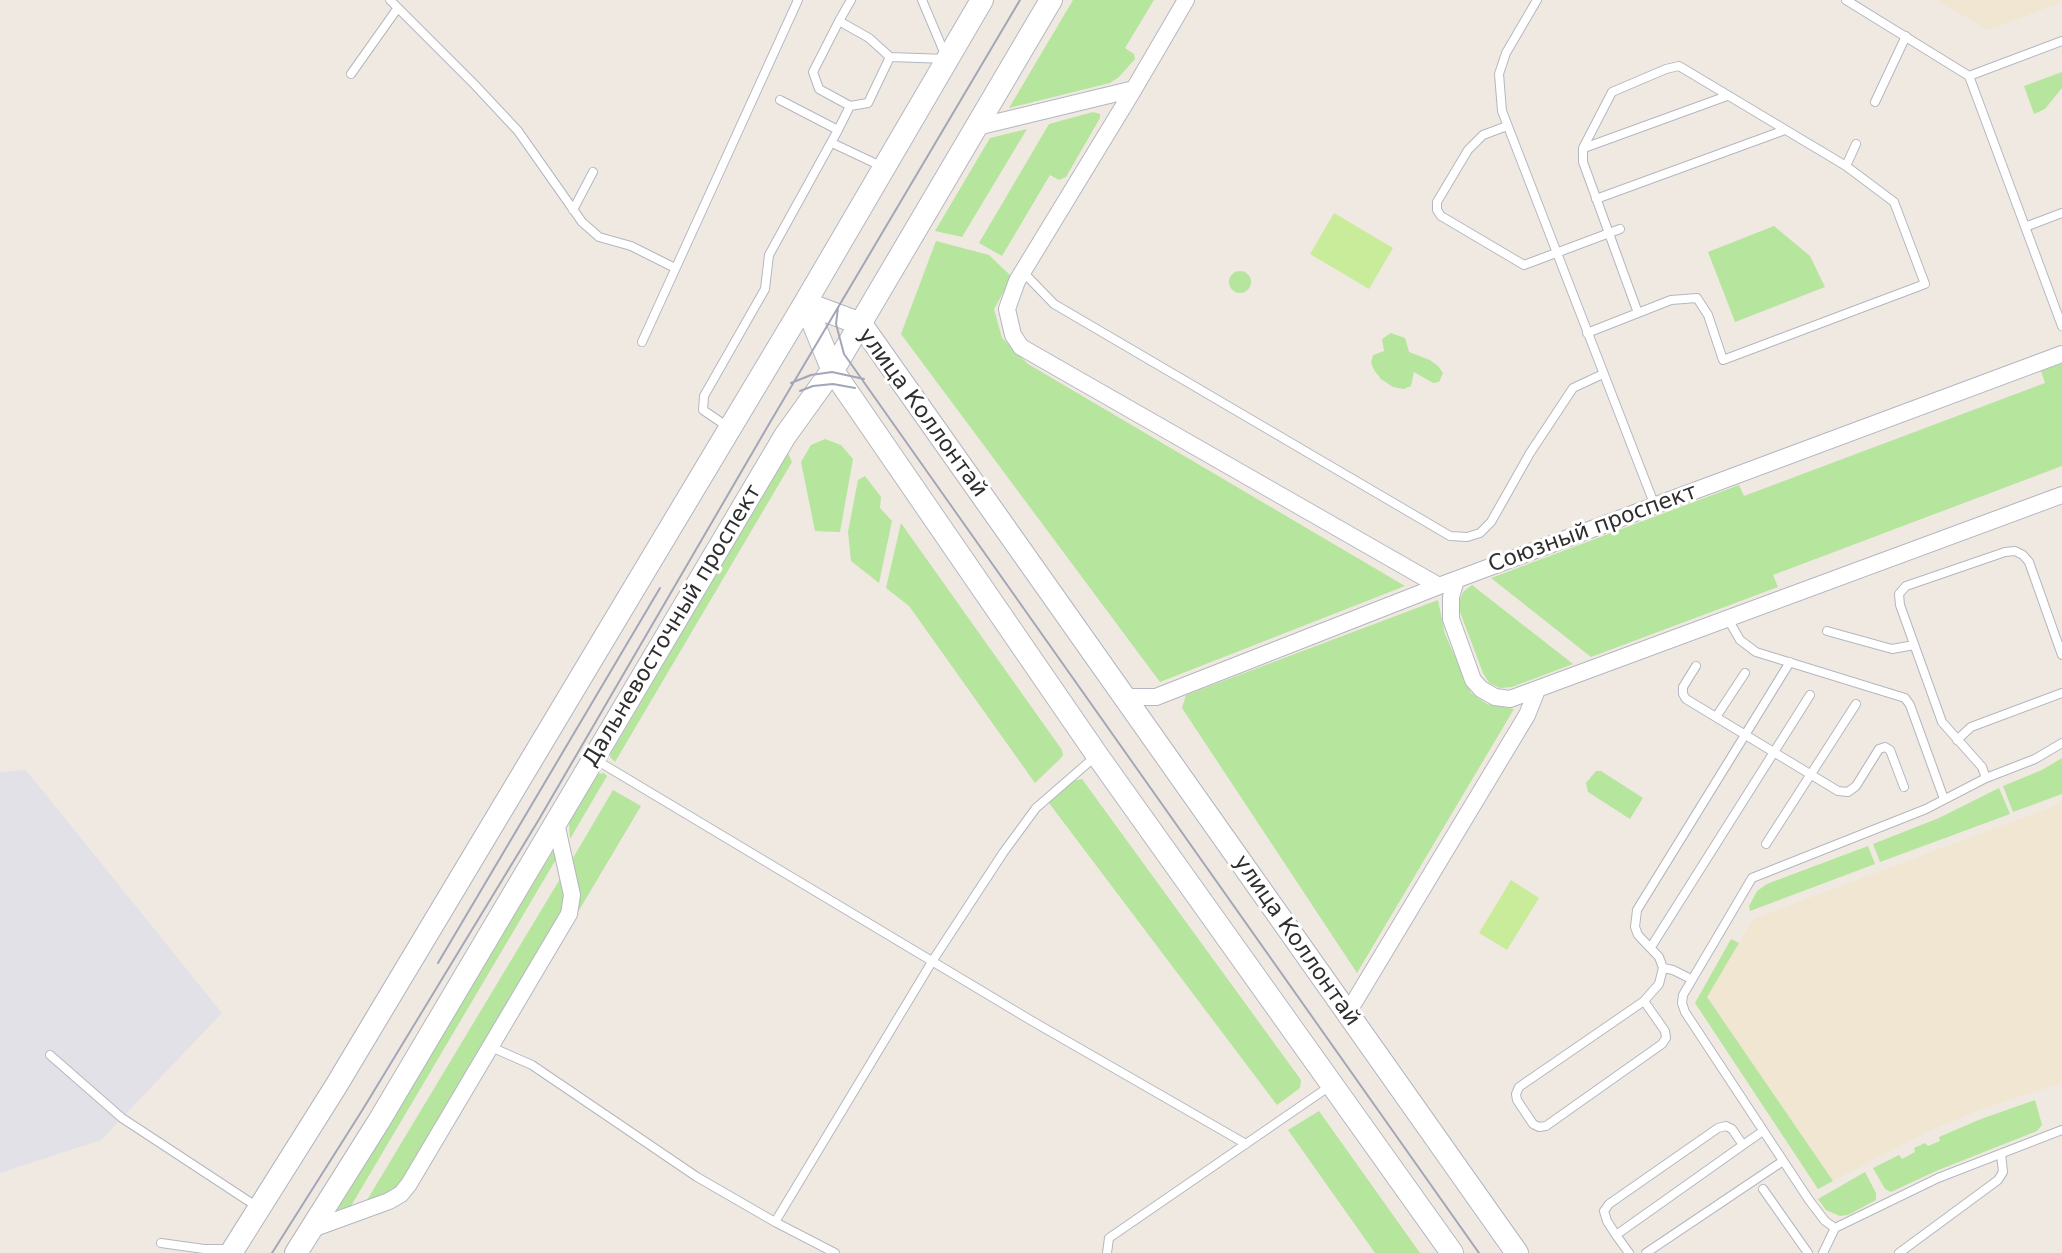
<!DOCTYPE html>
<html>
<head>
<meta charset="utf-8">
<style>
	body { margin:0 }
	canvas { display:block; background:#efe9e1 }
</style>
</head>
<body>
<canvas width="2062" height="1253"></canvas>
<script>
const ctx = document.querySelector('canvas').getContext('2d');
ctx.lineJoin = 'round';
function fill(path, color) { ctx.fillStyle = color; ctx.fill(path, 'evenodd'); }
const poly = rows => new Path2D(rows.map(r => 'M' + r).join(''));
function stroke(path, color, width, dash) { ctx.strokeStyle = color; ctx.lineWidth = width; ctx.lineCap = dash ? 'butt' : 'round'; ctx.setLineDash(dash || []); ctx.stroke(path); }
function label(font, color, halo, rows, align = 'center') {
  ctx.font = font + ' "DejaVu Sans",sans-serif'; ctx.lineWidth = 6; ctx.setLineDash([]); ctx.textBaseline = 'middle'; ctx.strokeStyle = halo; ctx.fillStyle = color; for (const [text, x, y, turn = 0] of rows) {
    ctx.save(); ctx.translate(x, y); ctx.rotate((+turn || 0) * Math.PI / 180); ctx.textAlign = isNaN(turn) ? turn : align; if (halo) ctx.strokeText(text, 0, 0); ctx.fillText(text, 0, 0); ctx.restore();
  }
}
fill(poly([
	[26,770,222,1013,101,1140,0,1173,0,772]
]), '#e3e1e8');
fill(poly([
	[1936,0,2062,0,2062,2,1988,30],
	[2062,803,2062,1083,1979,1110,1931,1130,1833,1181,1707,997,1753,919]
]), '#f0e6d1');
fill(poly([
	[1073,0,1154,0,1125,48,1134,54,1135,59,1119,77,1110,83,1009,108],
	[2062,72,2062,88,2045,109,2034,114,2024,86],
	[1093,112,1100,114,1100,118,1066,177,1059,180,1050,175,1002,256,979,243,1049,124],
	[1027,129,962,237,935,231,990,138],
	[1774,226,1810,256,1825,287,1735,322,1708,252],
	[936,241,989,255,1012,277,994,309,1002,338,1028,364,1405,586,1160,682,901,334],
	'1229 282a11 11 0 1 1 22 0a11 11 0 1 1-22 0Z',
	[1391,333,1405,338,1409,352,1430,360,1438,366,1443,373,1439,382,1433,383,1414,372,1411,386,1404,389,1393,387,1381,379,1374,370,1371,363,1373,355,1384,351,1382,339],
	[2062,363,2062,466,1773,575,1778,587,1591,657,1491,578,1739,485,1744,496,2045,383,2041,371],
	[825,439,841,445,853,459,840,532,815,531,801,462,811,445],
	[788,453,792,462,615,762,610,757,611,753],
	[865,476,881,497,880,508,892,521,879,583,851,561,848,532,858,480],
	[901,523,1062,750,1063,755,1060,759,1035,783,909,606,886,588],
	[1472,585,1573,664,1512,687,1500,688,1489,683,1483,673,1460,612,1459,602,1463,592],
	[1438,600,1445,634,1471,693,1487,704,1514,709,1357,973,1182,708,1186,695],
	[2062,758,2062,794,2013,812,2003,786,2042,770],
	[1596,771,1601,771,1643,798,1630,819,1588,792,1586,783],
	[604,773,607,776,570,839,569,824,572,816,598,774],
	[1082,779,1301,1080,1300,1088,1277,1105,1049,803,1071,781],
	[1999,788,2010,814,1880,862,1873,844,1939,818],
	[613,790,641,806,503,1038,579,898,573,858],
	[1868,846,1875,864,1750,911,1749,906,1757,891,1767,884],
	[553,851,557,851,558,856,351,1206,337,1210],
	[563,874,566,893,563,910,400,1185,390,1192,367,1200],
	[1731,939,1739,943,1707,997,1833,1181,1818,1189,1695,1003],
	[2035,1100,2042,1125,2037,1131,1936,1171,1891,1192,1885,1189,1873,1168,1899,1155,1902,1159,1915,1152,1914,1148,1925,1143,1928,1146,1940,1141,1939,1137,1981,1119],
	[1319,1111,1420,1253,1375,1253,1288,1130],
	[1865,1172,1876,1193,1876,1200,1848,1215,1840,1216,1826,1210,1818,1199]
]), '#b6e59e');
fill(poly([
	[1334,213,1393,248,1369,289,1310,254],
	[1511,880,1539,898,1507,950,1479,933]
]), '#c9ec9a');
const service = poly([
	[390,0,475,85,518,131,582,222,599,237,631,246,675,268],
	[1537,0,1506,53,1499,74,1502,111,1655,506],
	[1846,0,1969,76,2062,326],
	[839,21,851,0],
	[890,57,869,38,839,21,813,72,819,89,850,106,868,103,890,57,947,59,922,0],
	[351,74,397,9],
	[1969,76,2062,41],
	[1875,102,1906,36],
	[1507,126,1483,135,1468,150,1437,202,1437,210,1441,216,1524,265,1620,229],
	[838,130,850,106],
	[832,143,883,167],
	[1584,148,1727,96],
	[1846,166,1856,144],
	[1596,199,1785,130],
	[573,210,593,172],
	[2025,227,2062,213],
	[1023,272,1054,304,1450,536,1467,537,1480,533,1491,522,1530,453,1573,388,1603,374],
	[1587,333,1671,300,1697,298,1708,315,1723,360,1925,284,1894,202,1846,166,1679,66,1666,69,1612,92,1583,148,1583,162,1638,313],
	[642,342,798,0],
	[728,427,703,410,704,396,765,289,769,255,838,130,780,100],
	[1728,619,1740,640,1756,652,1905,698,1910,705,1944,799],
	[1827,631,1892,649,1914,645],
	[1696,666,1683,687,1683,694,1686,699,1838,791,1848,792,1856,786,1879,749,1885,747,1890,750,1904,787],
	[1716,717,1745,673],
	[1957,740,1971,727,2062,693],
	[596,760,1032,1021,1246,1144],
	[1986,778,1982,767,1942,722,1900,605,1899,594,1906,586,2005,552,2015,551,2023,555,2029,562,2062,655],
	[1766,844,1856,704],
	[1651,947,1810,695],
	[1663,968,1659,957,1638,935,1635,927,1637,910,1790,662],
	[1644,1001,1665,1031,1666,1038,1662,1044,1546,1126,1539,1127,1533,1124,1517,1100,1516,1094,1519,1087,1644,1001,1659,984,1663,968,1673,970,1691,979],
	[491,1047,532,1065,697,1177,775,1222,835,1253],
	[50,1055,122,1118,259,1208],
	[1743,1145,1763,1131],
	[1763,1189,1808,1253],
	[775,1222,933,960,1003,853,1036,808,1097,755],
	[1835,1228,1825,1221,1809,1200,1685,1012,1682,1003,1683,995,1752,878,1926,809,1986,778,2035,759,2062,743],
	[1616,1235,1743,1145,1732,1129,1726,1126,1718,1128,1609,1204,1604,1211,1607,1221,1616,1235,1629,1253],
	[161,1243,204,1249,229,1249],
	[1107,1253,1109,1238,1330,1086],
	[1646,1253,1783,1161],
	[1823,1253,1835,1228,1938,1178,2062,1130],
	[1899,1253,1998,1180,2003,1172,2001,1154]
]);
const minor = poly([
	[1134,89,1017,281,1007,309,1013,335,1021,347,1439,586],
	[977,127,1134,89,1186,0],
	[1456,580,1451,597,1451,619,1473,680,1481,689,1495,697,1510,699,2062,495],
	[1124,697,1156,697,1439,586,2062,354],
	[1347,1014,1527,715,1537,690],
	[312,1229,389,1201,401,1194,409,1184,569,914,572,895,556,823]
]);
const secondary = poly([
	[805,303,861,324,1517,1253],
	[805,303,833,371,1097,755,1452,1253],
	[231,1253,336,1086,805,303,982,0],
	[296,1253,379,1121,785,436,836,365,1051,0]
]);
stroke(service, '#b4b7c1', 10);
stroke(minor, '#b4b7c1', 18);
stroke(secondary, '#b4b7c1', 24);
stroke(service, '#fff', 8);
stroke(minor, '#fff', 16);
stroke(secondary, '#fff', 22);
stroke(poly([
	[838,308,836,324,844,354,1479,1253],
	[791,383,811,375,832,372,864,379],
	[800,391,813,386,833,384,855,388],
	[438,963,660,588],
	[272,1253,363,1109,538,821,772,419,1020,0]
]), '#a3a6b8', 2);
label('22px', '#2e2e2e', '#fff', [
	["улица Коллонтай",922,413,54],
	["Союзный проспект",1593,529,-20],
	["Дальневосточный проспект",673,626,-59],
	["улица Коллонтай",1296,941,55]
]);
</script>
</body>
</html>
